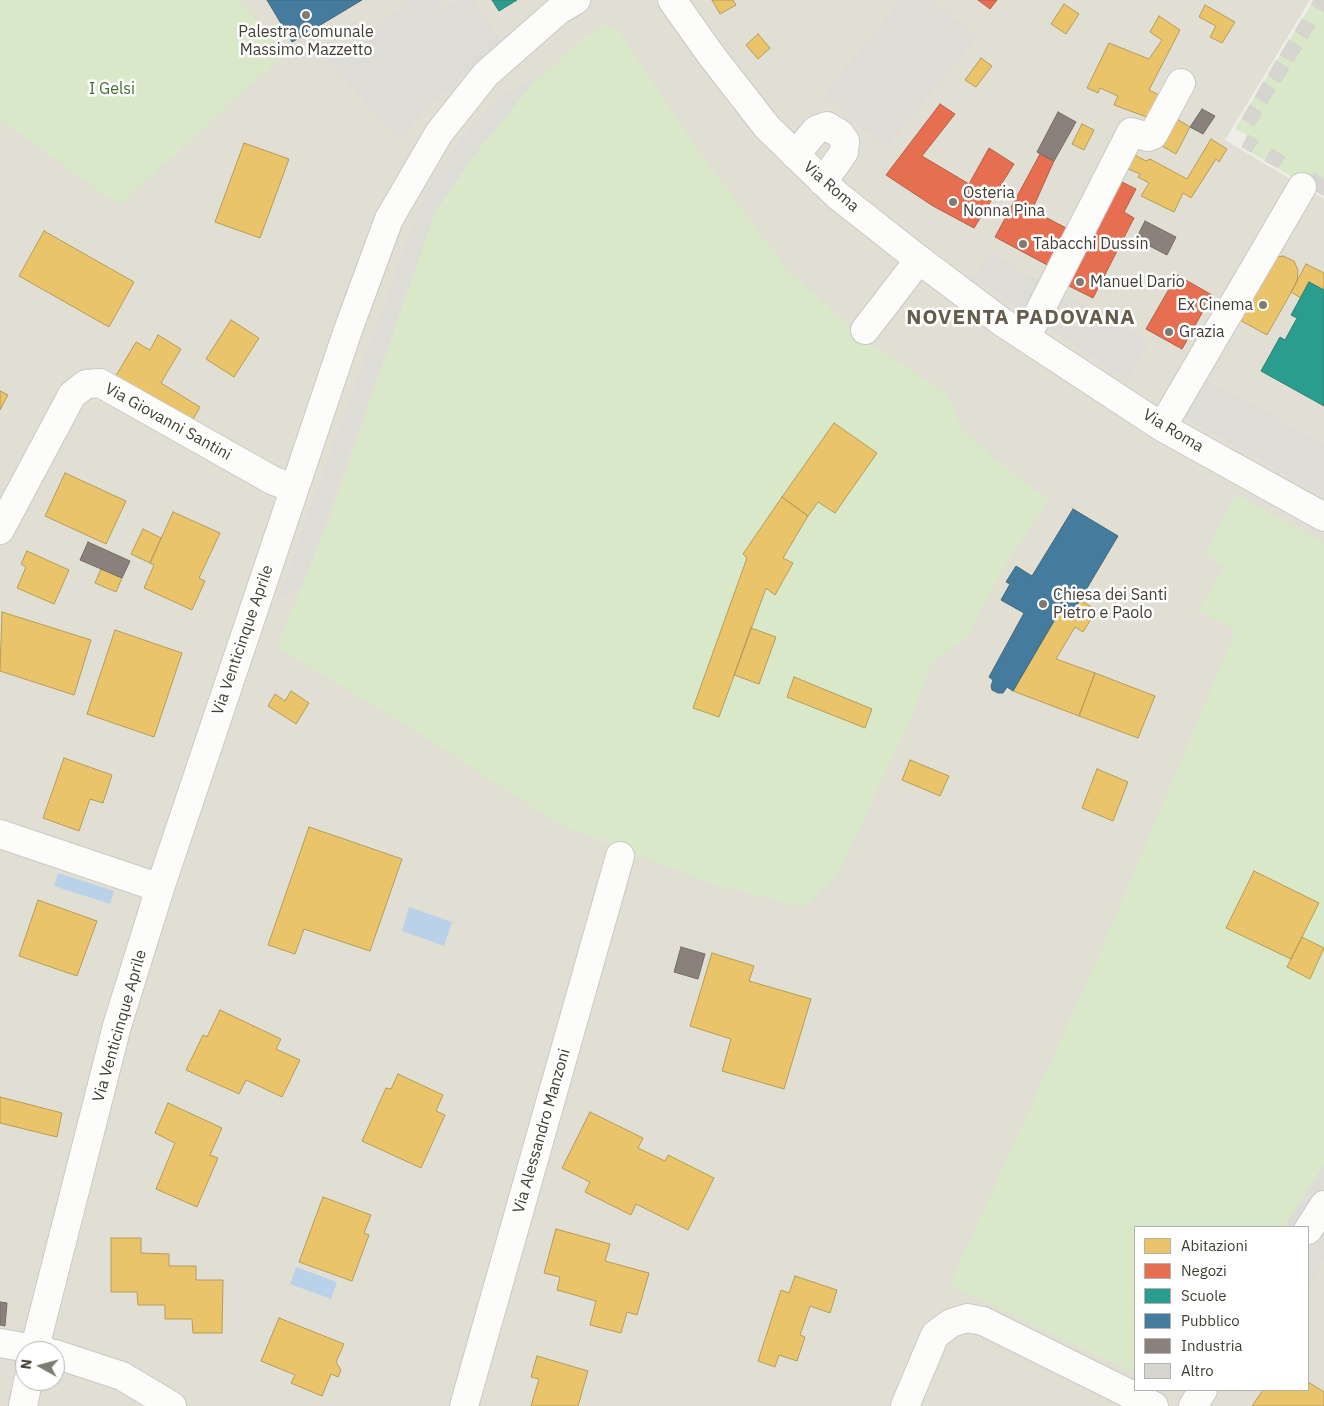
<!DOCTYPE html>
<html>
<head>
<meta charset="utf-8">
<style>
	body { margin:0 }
	#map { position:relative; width:1324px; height:1406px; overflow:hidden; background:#eeede7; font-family:"IBM Plex Sans",sans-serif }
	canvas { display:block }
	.legend { position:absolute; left:1134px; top:1226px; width:175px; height:165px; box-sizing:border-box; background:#fff; border:1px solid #b3b2ae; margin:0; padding:6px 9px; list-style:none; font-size:15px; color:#423e34 }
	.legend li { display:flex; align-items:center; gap:10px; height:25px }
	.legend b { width:25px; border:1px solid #b3b2ae }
	.north { position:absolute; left:15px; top:1341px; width:50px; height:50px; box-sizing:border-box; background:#fff; border:1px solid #b3b2ae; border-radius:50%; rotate:277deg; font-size:14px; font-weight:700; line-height:20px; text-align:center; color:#423e34 }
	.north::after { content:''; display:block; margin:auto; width:18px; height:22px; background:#7e7b73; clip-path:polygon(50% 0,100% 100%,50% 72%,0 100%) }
</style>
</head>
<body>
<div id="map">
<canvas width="1324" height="1406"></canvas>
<ul class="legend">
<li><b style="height:14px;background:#e9c46a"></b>Abitazioni</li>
<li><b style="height:14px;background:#e76f51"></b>Negozi</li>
<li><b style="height:14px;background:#2a9d8f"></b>Scuole</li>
<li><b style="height:14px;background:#457b9d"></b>Pubblico</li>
<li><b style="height:14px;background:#8a817c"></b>Industria</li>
<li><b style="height:14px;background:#d7d5d0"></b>Altro</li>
</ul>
<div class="north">N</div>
</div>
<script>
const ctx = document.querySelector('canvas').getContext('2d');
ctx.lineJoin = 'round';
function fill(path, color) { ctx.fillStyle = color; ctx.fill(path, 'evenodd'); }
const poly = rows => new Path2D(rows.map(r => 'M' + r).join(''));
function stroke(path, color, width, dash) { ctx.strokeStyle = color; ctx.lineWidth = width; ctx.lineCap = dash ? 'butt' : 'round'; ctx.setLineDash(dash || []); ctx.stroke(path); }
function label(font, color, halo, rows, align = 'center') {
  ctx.font = font + ' "IBM Plex Sans",sans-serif'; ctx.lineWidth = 5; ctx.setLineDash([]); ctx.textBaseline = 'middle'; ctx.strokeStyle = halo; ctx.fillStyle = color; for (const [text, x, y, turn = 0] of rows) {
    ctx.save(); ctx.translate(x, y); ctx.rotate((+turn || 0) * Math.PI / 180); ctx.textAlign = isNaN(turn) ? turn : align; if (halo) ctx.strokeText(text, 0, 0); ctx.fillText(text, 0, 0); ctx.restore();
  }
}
fill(poly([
	[0,0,1310,0,1225,140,1324,199,1324,1406,0,1406],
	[1135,1227,1308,1227,1308,1390,1135,1390],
	[25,1351,55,1351,55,1381,25,1381]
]), '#e1dfd4');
fill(poly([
	[0,0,239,0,287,52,119,205,0,119],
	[1314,0,1324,0,1324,196,1242,147,1248,135,1235,129],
	[600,25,618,30,695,146,787,269,862,338,947,394,961,427,996,460,1049,501,1005,564,968,635,931,664,910,720,837,875,805,907,715,885,557,823,419,733,277,647,333,510,435,212,477,151,536,80],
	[1236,495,1324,543,1324,1165,1285,1227,1135,1227,1135,1373,950,1285,1098,958,1236,630,1198,611,1225,566,1206,554]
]), '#d9e8c8');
fill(poly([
	[412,0,439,0,443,8,458,0,473,0,501,42,426,108,399,140,328,60],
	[901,0,931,0,976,37,887,147,824,95],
	[536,80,477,151,435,212,302,586,277,601,428,184,472,126,496,101,526,82],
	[989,253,1149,342,1128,381,975,278],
	[1200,377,1324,444,1324,496,1179,414],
	[1324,1165,1324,1183,1295,1227,1284,1227],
	[1324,1220,1324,1259,1308,1286,1308,1246]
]), '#dddcd7');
fill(poly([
	[58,873,114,891,110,904,54,886],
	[409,907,452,922,444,946,402,931],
	[296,1267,337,1282,331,1299,290,1284]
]), '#b9d2ea');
const homes = poly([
	[712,0,733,0,736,5,720,14,712,0],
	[1064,4,1079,14,1066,34,1051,24,1064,4],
	[1205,5,1235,22,1222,43,1210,37,1216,26,1199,17,1205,5],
	[1159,16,1180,30,1149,90,1165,98,1155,120,1114,105,1118,96,1100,88,1098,93,1087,88,1109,43,1149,59,1162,40,1150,32,1159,16],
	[758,34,770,48,758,59,746,45,758,34],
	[981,58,992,66,976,87,965,80,981,58],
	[1172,116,1190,127,1176,154,1157,143,1172,116],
	[1082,124,1094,130,1084,150,1072,144,1082,124],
	[1211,139,1227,149,1219,162,1216,159,1191,198,1183,193,1174,212,1141,196,1149,183,1138,177,1140,174,1124,167,1131,153,1146,161,1150,159,1187,179,1211,139],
	[244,143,289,159,260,238,215,222,244,143],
	[44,231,134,282,109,327,19,276,44,231],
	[1283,256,1294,261,1298,270,1297,282,1267,335,1236,318,1272,258,1283,256],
	[1306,264,1324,273,1324,288,1323,290,1309,282,1301,298,1291,292,1306,264],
	[231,320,259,338,234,377,206,359,231,320],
	[158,335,181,349,161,383,200,407,191,423,114,379,136,342,150,350,158,335],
	[0,391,8,395,0,410,0,391],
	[834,423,877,453,835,513,818,502,808,516,782,497,834,423],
	[65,473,126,501,106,544,45,516,65,473],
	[782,497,808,516,783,558,793,563,775,595,766,588,719,717,693,708,747,558,743,554,782,497],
	[173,512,220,533,199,578,205,581,192,610,144,588,154,565,150,563,173,512],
	[143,529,161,538,150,563,131,554,143,529],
	[27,551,69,570,54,604,17,588,26,567,21,564,27,551],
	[101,569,122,578,116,592,95,583,101,569],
	[1080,600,1097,610,1083,632,1075,627,1056,659,1095,673,1079,716,1013,691,1061,609,1071,615,1080,600],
	[2,612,91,640,74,695,0,671,2,612],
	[751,628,776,637,759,684,734,675,751,628],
	[115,630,182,653,154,737,87,714,115,630],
	[1095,673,1155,696,1138,738,1079,716,1095,673],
	[794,677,872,709,865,728,787,697,794,677],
	[291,691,309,703,296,724,268,706,275,694,285,701,291,691],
	[64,758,112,775,103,803,90,799,79,831,43,818,64,758],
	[910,760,949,776,940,796,902,780,910,760],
	[1097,769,1128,782,1113,821,1082,808,1097,769],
	[309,827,402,859,370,951,304,929,295,954,268,945,309,827],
	[1254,871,1319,903,1291,959,1226,928,1254,871],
	[38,900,97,921,77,976,19,956,38,900],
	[1302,937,1324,948,1310,979,1287,967,1302,937],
	[712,953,754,966,749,981,811,999,784,1089,722,1071,731,1039,690,1026,712,953],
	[220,1010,281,1039,276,1049,300,1060,282,1097,246,1080,239,1094,186,1070,203,1035,207,1037,220,1010],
	[398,1074,443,1095,436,1111,445,1115,421,1168,362,1141,386,1088,391,1089,398,1074],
	[0,1097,62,1113,57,1137,0,1123,0,1097],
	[168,1103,222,1128,210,1155,218,1158,197,1207,156,1189,175,1143,155,1133,168,1103],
	[590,1112,643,1138,638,1148,665,1161,668,1155,714,1178,688,1230,636,1204,631,1215,585,1192,590,1182,562,1168,590,1112],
	[323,1197,371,1215,364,1233,369,1235,352,1281,299,1262,323,1197],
	[556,1229,610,1244,605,1261,649,1273,637,1315,627,1312,621,1333,590,1325,596,1301,557,1290,560,1277,544,1273,556,1229],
	[111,1238,141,1238,141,1253,169,1254,169,1266,196,1266,196,1280,223,1280,222,1333,193,1333,192,1319,165,1319,165,1305,138,1305,137,1292,111,1292,111,1238],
	[795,1276,837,1290,830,1313,810,1306,800,1335,805,1337,797,1361,779,1355,775,1367,758,1361,781,1290,789,1293,795,1276],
	[279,1318,344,1344,336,1362,341,1370,338,1377,331,1374,322,1396,291,1383,295,1375,261,1361,279,1318],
	[537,1356,588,1371,578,1406,531,1406,539,1379,531,1377,537,1356],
	[1308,1382,1324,1392,1324,1406,1252,1406,1263,1390,1308,1390,1308,1382]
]);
fill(homes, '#e9c46a');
stroke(homes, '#b79c5a', 1);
const shops = poly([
	[978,0,997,0,990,9,978,0],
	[940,104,955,114,922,156,969,184,989,148,1014,164,974,228,933,206,886,175,940,104],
	[1040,154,1054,161,1032,210,1070,230,1051,267,995,237,1040,154],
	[1116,179,1136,189,1124,212,1134,218,1093,298,1063,283,1116,179],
	[1177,275,1212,295,1182,349,1146,329,1177,275]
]);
fill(shops, '#e76f51');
stroke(shops, '#b66048', 1);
const schools = poly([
	[492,0,517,0,499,11,492,0],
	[1309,282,1324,290,1324,406,1261,371,1280,337,1285,340,1297,318,1291,315,1309,282]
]);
fill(schools, '#2a9d8f');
stroke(schools, '#318074', 1);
const public = poly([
	[267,0,362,0,292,42,267,0],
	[1073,509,1118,536,1071,615,1061,609,1013,691,1007,687,1003,693,998,693,992,690,991,686,993,680,989,677,1024,613,1001,600,1010,584,1006,582,1016,566,1032,576,1073,509]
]);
fill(public, '#457b9d');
stroke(public, '#44697e', 1);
const industry = poly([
	[1202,109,1215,116,1203,134,1190,127,1202,109],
	[1058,112,1076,122,1054,161,1037,152,1058,112],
	[1145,221,1176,237,1167,255,1136,239,1145,221],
	[88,542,130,561,122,578,80,560,88,542],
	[681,947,705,954,698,979,674,972,681,947],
	[0,1302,7,1303,5,1326,0,1325,0,1302]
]);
fill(industry, '#8a817c');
stroke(industry, '#746d66', 1);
const building = poly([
	[1314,0,1324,0,1324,12,1311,4,1314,0],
	[1302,19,1315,26,1307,39,1295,31,1302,19],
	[1289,40,1302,48,1293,62,1280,55,1289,40],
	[1276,61,1289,69,1280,83,1268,75,1276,61],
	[1263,82,1275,90,1267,104,1255,97,1263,82],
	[1250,105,1262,113,1254,126,1242,118,1250,105],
	[1248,135,1258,141,1251,152,1242,147,1248,135],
	[1272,149,1285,157,1278,168,1265,161,1272,149],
	[1314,173,1324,180,1324,196,1307,185,1314,173]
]);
fill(building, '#d7d5d0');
stroke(building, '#d6d4cd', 1);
const minor = poly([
	[672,0,711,55,767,127,837,195,913,255,1002,322,1162,427,1324,517],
	[795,155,816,130,827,126,840,134,845,141,844,152,823,182],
	[865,330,919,260],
	[1026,338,1131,132,1148,137,1153,135,1181,83],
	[1162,427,1302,187],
	[0,530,72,395,86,384,100,383,272,480,294,489],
	[0,834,160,888],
	[1308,1230,1324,1205],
	[0,1343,46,1351],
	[34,1351,117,1026,160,888,348,330,389,219,439,133,486,74,559,10,576,0],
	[55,1354,122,1376,172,1406],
	[23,1406,28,1381],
	[464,1406,620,856],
	[905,1406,935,1335,951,1323,967,1318,983,1321,1154,1406],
	[1193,1406,1203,1390]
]);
stroke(minor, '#cac9c3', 30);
stroke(minor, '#fcfcfb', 28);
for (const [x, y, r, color] of [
	[306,15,5,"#7e7b73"],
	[953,202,5,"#7e7b73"],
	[1023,244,5,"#7e7b73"],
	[1080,282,5,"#7e7b73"],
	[1263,305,5,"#7e7b73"],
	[1169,332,5,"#7e7b73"],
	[1043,604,5,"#7e7b73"]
]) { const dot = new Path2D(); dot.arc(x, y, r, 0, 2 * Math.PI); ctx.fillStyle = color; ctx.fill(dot); stroke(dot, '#fff', 2); }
label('16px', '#423e34', '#fff', [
	["Palestra Comunale",306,32,"center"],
	["Massimo Mazzetto",306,50,"center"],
	["Osteria",963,193],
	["Nonna Pina",963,211],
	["Tabacchi Dussin",1033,244],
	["Manuel Dario",1090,282],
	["Ex Cinema",1253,305,"right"],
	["Grazia",1179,332],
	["Chiesa dei Santi",1053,595],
	["Pietro e Paolo",1053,613]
], 'left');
label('16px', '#3f702b', '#fff', [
	["I Gelsi",112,89]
]);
label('16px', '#423e34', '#fff', [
	["Via Roma",831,187,41],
	["Via Giovanni Santini",168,422,29],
	["Via Roma",1173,431,31],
	["Via Venticinque Aprile",243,640,-71],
	["Via Venticinque Aprile",120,1026,-74],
	["Via Alessandro Manzoni",542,1131,-74]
]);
ctx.letterSpacing = '1px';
label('bold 21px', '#645d4c', '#fff', [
	["NOVENTA PADOVANA",1021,318]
]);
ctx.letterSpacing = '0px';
</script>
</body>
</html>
